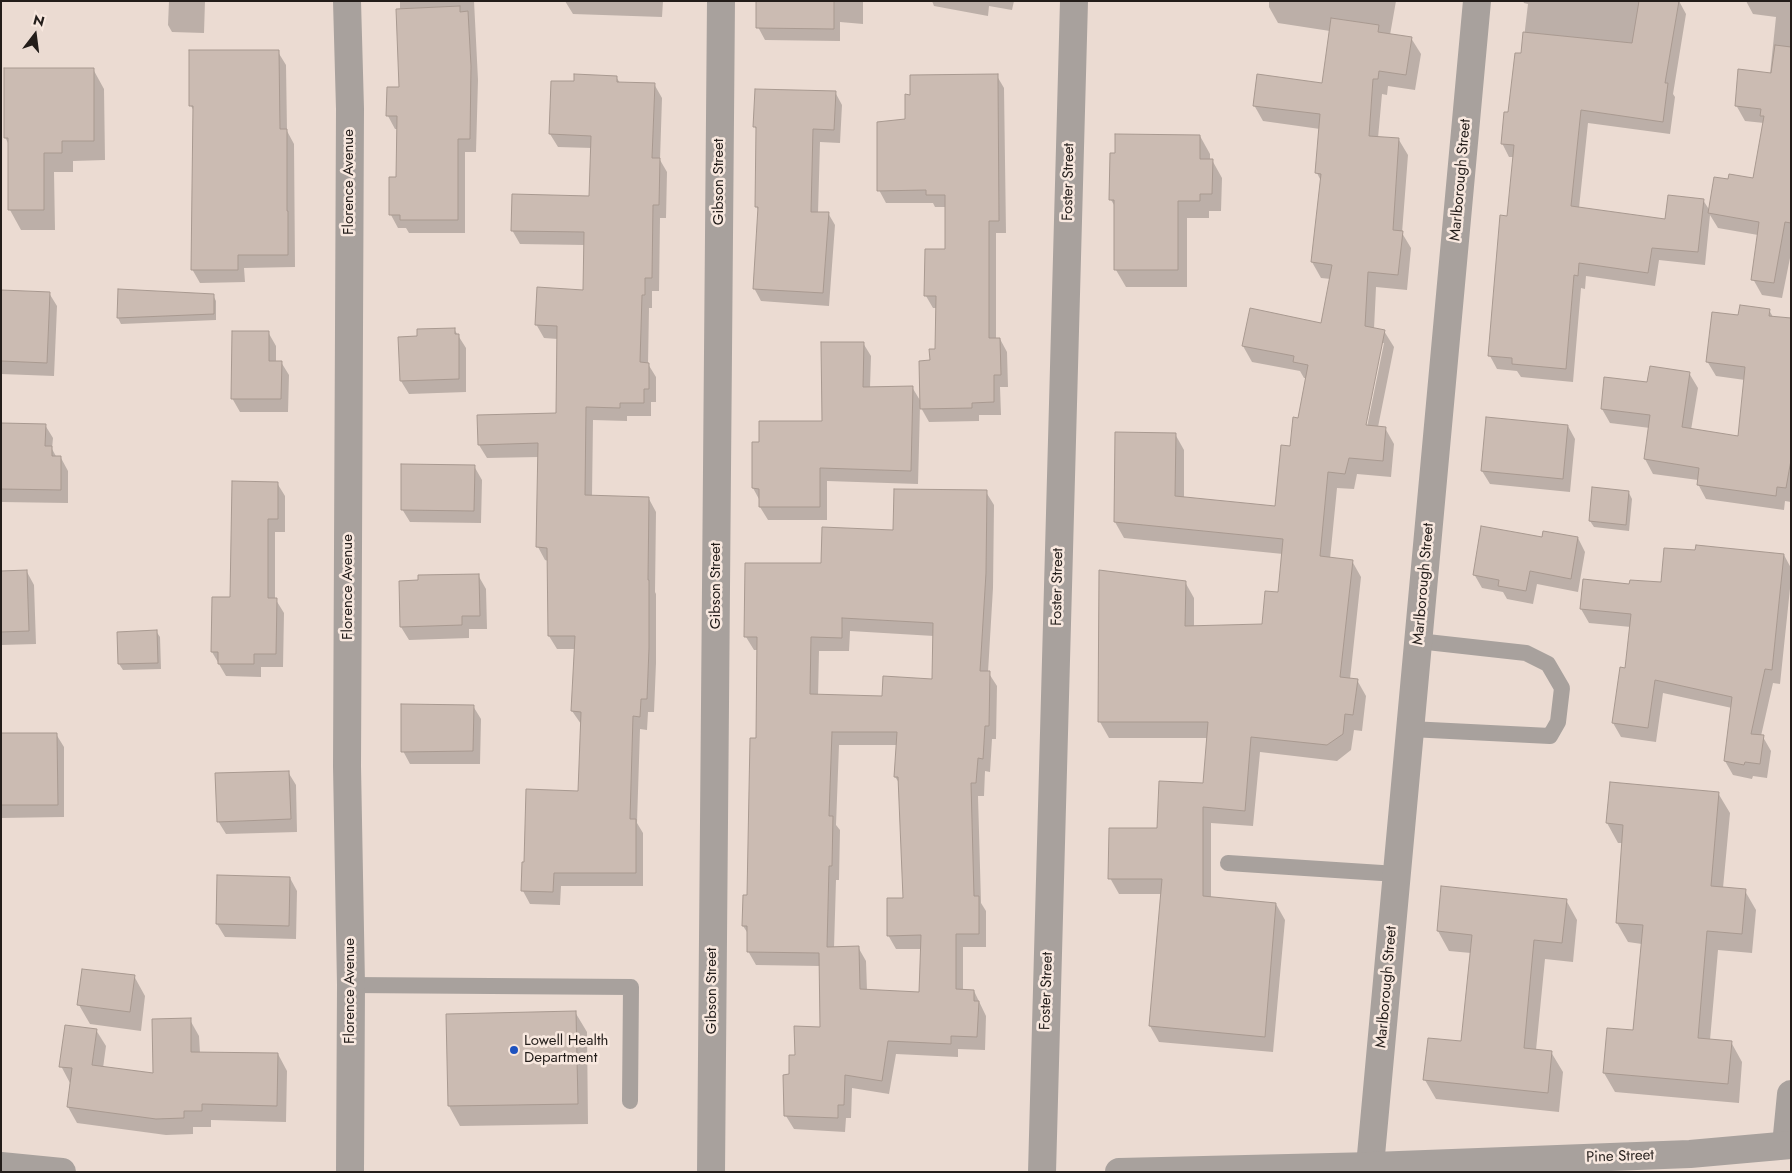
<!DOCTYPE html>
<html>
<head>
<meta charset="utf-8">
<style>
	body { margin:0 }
	#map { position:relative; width:1792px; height:1173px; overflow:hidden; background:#ebdbd2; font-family:Jost,sans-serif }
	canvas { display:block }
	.frame { position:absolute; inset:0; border:2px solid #231d1a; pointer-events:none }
	.north { position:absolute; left:10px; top:10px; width:50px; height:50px; -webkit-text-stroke:4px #f8e8df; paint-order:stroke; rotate:15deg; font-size:14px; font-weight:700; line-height:20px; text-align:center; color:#231d1a }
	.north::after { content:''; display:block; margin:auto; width:18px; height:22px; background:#231d1a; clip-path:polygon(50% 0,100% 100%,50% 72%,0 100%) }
</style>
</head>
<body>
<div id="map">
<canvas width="1792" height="1173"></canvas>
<div class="frame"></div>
<div class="north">N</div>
</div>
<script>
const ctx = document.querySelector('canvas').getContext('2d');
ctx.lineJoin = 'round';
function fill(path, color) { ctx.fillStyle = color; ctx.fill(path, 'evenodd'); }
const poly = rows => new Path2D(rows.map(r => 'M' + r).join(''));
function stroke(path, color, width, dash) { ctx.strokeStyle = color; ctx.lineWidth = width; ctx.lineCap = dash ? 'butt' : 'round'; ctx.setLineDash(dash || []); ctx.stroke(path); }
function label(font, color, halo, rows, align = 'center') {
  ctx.font = font + ' Jost,sans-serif'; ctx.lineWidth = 5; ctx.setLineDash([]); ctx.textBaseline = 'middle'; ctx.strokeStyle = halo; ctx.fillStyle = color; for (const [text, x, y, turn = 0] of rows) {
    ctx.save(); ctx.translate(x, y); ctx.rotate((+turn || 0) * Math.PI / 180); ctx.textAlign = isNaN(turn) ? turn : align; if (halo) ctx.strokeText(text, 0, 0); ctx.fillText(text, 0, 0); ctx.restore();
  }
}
fill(poly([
	[169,1,205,1,204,33,172,32,168,25],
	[400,1,474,1,478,80,476,152,465,152,465,233,409,233,406,228,398,228,391,215,397,178,398,129,395,129,388,116,400,88],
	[565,1,663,1,662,17,573,14],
	[758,1,863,1,863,24,840,22,840,41,765,40,758,27],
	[932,1,1014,1,1012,10,989,6,988,16,934,6],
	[1269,1,1396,1,1390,35,1411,38,1421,54,1415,90,1388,86,1387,95,1382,94,1378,138,1399,140,1408,155,1402,233,1411,248,1407,290,1376,287,1374,329,1384,331,1394,347,1378,427,1385,428,1394,444,1391,477,1357,474,1354,489,1337,488,1330,559,1352,561,1361,577,1350,679,1357,680,1366,696,1362,731,1354,730,1351,750,1337,761,1260,752,1253,826,1211,823,1211,898,1276,904,1285,920,1273,1052,1159,1042,1150,1026,1162,894,1119,894,1110,878,1204,784,1208,738,1109,738,1100,722,1185,582,1194,598,1194,627,1263,625,1279,594,1283,554,1124,538,1115,522,1175,434,1184,450,1184,498,1276,508,1299,419,1307,378,1304,378,1300,371,1252,362,1243,346,1322,325,1331,279,1321,278,1312,262,1321,181,1317,173,1320,129,1263,121,1254,105,1323,84,1330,31,1278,23,1269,7],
	[1381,343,1384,343,1366,432,1364,431],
	[1523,1,1679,1,1686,14,1673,94,1675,97,1670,134,1588,123,1579,208,1666,221,1703,200,1710,211,1729,181,1754,180,1764,123,1745,121,1736,105,1770,74,1776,17,1753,14,1746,1,1791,1,1791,253,1782,298,1762,295,1753,279,1758,235,1718,228,1710,215,1705,265,1659,260,1655,286,1586,276,1585,289,1581,288,1573,382,1521,377,1517,371,1497,369,1490,356,1508,217,1514,157,1509,157,1502,143,1522,55,1528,4,1524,3],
	[278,52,286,65,287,131,294,144,295,267,244,268,245,282,200,283,192,269,194,111,191,106],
	[93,69,104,89,105,160,73,161,73,172,54,172,55,230,21,230,10,210,9,145,5,137],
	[997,76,1004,88,1006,233,996,233,996,339,1000,339,1007,352,1008,387,1000,387,1001,415,979,415,979,421,929,422,920,406,918,484,827,481,827,520,768,520,760,507,760,501,753,488,760,443,823,422,863,343,871,356,870,388,912,387,921,402,931,362,936,350,937,308,933,308,926,296,946,250,946,207,935,207,933,203,886,203,879,190,906,120,912,96],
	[616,77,620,83,654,84,662,98,660,160,667,172,666,218,660,218,659,291,652,291,652,308,649,308,648,364,656,377,656,402,651,402,651,416,627,416,627,421,593,420,592,497,649,499,656,512,655,592,656,594,656,663,654,712,648,712,647,730,640,729,637,823,643,833,643,886,561,886,560,905,530,904,523,891,579,792,581,724,572,711,575,649,557,649,549,636,548,561,545,560,538,547,539,457,487,458,479,445,478,417,557,414,558,339,544,338,536,324,585,291,585,245,520,244,512,230,591,197,592,148,558,147,550,134,575,83],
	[835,92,842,105,840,143,820,142,818,213,828,213,835,225,829,306,761,301,754,288,759,212,756,206,757,131,755,127],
	[1200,136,1210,154,1210,160,1212,160,1222,178,1221,211,1209,211,1209,218,1187,218,1187,287,1126,287,1116,270,1116,208,1111,200],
	[1,291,49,293,57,306,54,376,1,374],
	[213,295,216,301,216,320,121,324,118,318],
	[1769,310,1773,317,1791,319,1791,502,1785,501,1784,510,1706,499,1698,484,1698,480,1653,474,1645,459,1650,428,1610,423,1602,409,1648,383,1689,373,1698,388,1691,430,1739,437,1745,380,1716,376,1707,361,1740,316],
	[454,329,466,348,466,392,409,394,401,381,400,338,418,337],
	[268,332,276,346,276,362,281,362,289,375,288,412,240,412,232,398],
	[1,424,45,425,53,438,52,449,57,458,61,458,68,471,68,503,1,502],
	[1568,426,1575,439,1570,492,1490,484,1482,471],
	[474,466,482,480,481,523,410,522,402,509],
	[277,483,285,496,285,532,275,532,275,600,276,600,284,613,283,667,261,667,261,677,226,676,212,652],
	[986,492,994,505,993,588,988,672,997,686,996,739,992,739,990,772,985,771,984,796,978,796,981,903,986,911,986,947,963,947,963,991,974,991,986,1016,985,1050,958,1049,958,1057,896,1054,889,1094,852,1088,851,1118,846,1118,845,1132,794,1129,786,1116,790,1075,796,1056,821,1028,820,966,756,965,748,951,749,935,743,926,748,897,757,740,758,650,754,650,746,637,822,564],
	[850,631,934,636,933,680,883,698,818,696,819,651,849,651],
	[839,745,897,745,895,777,900,784,904,899,888,935,896,949,922,949,920,993,867,991,866,961,858,947,834,948,836,880,839,880,840,830,836,825],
	[1629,493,1632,499,1629,531,1594,527,1590,521],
	[1578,538,1585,552,1578,592,1537,584,1533,604,1507,599,1503,592,1482,588,1474,574,1543,539],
	[1784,555,1791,568,1791,579,1780,684,1773,683,1761,736,1763,737,1771,751,1767,778,1753,776,1752,779,1733,775,1725,761,1732,708,1663,693,1656,742,1621,737,1613,723,1626,669,1631,627,1589,623,1581,609,1631,585,1662,583],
	[1,572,27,572,34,585,36,644,1,645],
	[478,575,486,589,487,629,469,629,469,638,409,640,401,627],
	[156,631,160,637,161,669,123,670,119,664],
	[473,706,481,719,480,764,410,764,403,751],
	[56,734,64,747,64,817,1,818,1,735],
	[288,772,296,785,297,832,226,834,218,821],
	[1718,793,1730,813,1723,888,1745,891,1756,910,1752,953,1718,950,1710,1040,1731,1042,1742,1062,1739,1103,1615,1092,1604,1073,1635,1032,1642,944,1628,942,1617,923,1623,843,1618,843,1607,823],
	[219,876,290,878,297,891,296,939,225,937,217,924],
	[1442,887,1566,900,1577,920,1573,962,1545,959,1536,1050,1551,1052,1563,1072,1559,1112,1436,1099,1425,1080,1462,1043,1471,953,1449,951,1438,931],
	[134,976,145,996,141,1031,90,1024,79,1005],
	[575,1012,587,1032,588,1124,460,1126,449,1106,447,1015],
	[190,1020,199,1036,200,1053,278,1054,287,1071,286,1122,211,1120,211,1127,193,1127,193,1134,166,1135,77,1123,68,1107,70,1083,61,1066,96,1030,106,1046,103,1068,155,1074]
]), '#0003');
const building = poly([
	[756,1,834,1,834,29,756,28,756,1],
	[1639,1,1679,1,1665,83,1668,83,1663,122,1581,110,1571,206,1665,219,1668,195,1704,199,1698,252,1652,248,1648,273,1579,263,1578,276,1574,275,1566,369,1512,364,1512,358,1488,356,1500,215,1507,216,1514,145,1501,144,1504,112,1508,112,1515,53,1521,53,1523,32,1632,43,1639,1],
	[460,6,460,12,468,11,471,66,470,139,458,139,458,220,400,220,400,215,389,215,389,177,396,177,397,116,386,116,387,87,399,87,396,9,460,6],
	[1331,18,1379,25,1378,32,1412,37,1406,75,1379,71,1378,79,1373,79,1369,136,1399,138,1393,230,1403,231,1398,275,1368,272,1365,326,1385,330,1366,425,1386,427,1383,461,1349,458,1345,474,1328,472,1320,556,1353,560,1340,677,1358,679,1353,715,1345,714,1343,734,1327,745,1251,737,1245,811,1203,807,1203,896,1276,903,1265,1037,1149,1026,1162,879,1108,879,1109,828,1157,828,1159,781,1203,783,1208,722,1098,722,1099,570,1186,581,1185,626,1262,624,1265,591,1278,592,1283,539,1114,522,1115,432,1176,433,1175,496,1275,506,1281,445,1290,446,1293,417,1298,418,1308,365,1293,362,1294,356,1242,346,1250,308,1321,323,1332,265,1311,262,1321,174,1315,173,1320,114,1253,106,1257,74,1322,83,1331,18],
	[1775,45,1791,47,1791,223,1785,222,1774,283,1751,280,1759,222,1708,213,1714,177,1728,179,1729,174,1753,178,1764,116,1760,116,1761,109,1735,106,1738,69,1771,73,1775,45],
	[189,50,279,50,280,129,287,129,287,211,288,211,288,255,238,255,238,270,191,270,193,106,189,106,189,50],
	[4,68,94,68,94,141,62,141,62,153,44,153,44,210,8,210,8,138,4,138,4,68],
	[574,74,617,76,617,82,655,83,652,158,660,158,659,205,653,205,652,278,645,278,645,295,642,295,640,362,649,363,649,389,644,389,644,403,620,403,620,408,586,407,585,495,649,497,648,580,649,580,649,648,647,699,641,699,640,717,633,716,630,819,636,819,636,873,554,873,553,892,521,891,522,862,524,862,526,789,578,791,581,712,571,711,575,636,548,636,547,548,536,547,538,443,478,445,477,415,556,413,557,326,535,325,537,287,583,290,584,232,511,231,512,194,589,196,591,136,549,134,551,81,574,81,574,74],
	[998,74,999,221,989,221,989,338,1000,338,1001,375,994,375,994,402,972,403,972,408,920,409,919,361,930,360,929,349,935,349,936,296,924,296,925,249,945,249,945,195,926,195,926,190,877,191,877,122,905,119,905,94,910,95,910,75,998,74],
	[755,89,836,91,834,130,813,129,811,212,829,212,823,293,753,289,758,207,755,207,756,127,753,127,755,89],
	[1115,134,1200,135,1200,159,1213,159,1212,194,1200,194,1200,201,1178,201,1178,270,1114,270,1114,200,1109,200,1110,153,1115,153,1115,134],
	[118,289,214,294,214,314,117,318,118,289],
	[1,290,50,292,47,363,1,361,1,290],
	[1740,305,1770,309,1769,316,1791,318,1791,460,1786,488,1777,487,1776,496,1697,485,1699,468,1644,459,1650,415,1601,409,1604,377,1647,382,1650,366,1690,372,1682,427,1738,436,1745,367,1706,362,1712,312,1738,315,1740,305],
	[455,328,455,334,459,334,459,379,400,381,398,337,417,336,417,329,455,328],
	[232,331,269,331,269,361,282,361,281,399,231,399,232,331],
	[821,342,864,342,863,387,913,386,911,471,820,468,820,507,759,507,759,489,752,488,752,442,759,442,759,421,822,421,821,342],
	[1486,417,1568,425,1563,479,1481,471,1486,417],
	[1,423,46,424,45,446,52,446,52,456,61,456,61,490,1,489,1,423],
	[401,464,475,465,474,511,401,510,401,464],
	[232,481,278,482,278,519,268,519,268,598,277,598,276,654,254,654,254,664,218,664,218,652,211,652,212,597,230,597,232,481],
	[1592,487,1629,491,1626,525,1589,521,1592,487],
	[894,489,987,490,986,573,980,671,990,671,989,726,985,726,983,759,978,758,976,783,971,783,974,896,979,896,979,934,956,934,956,989,974,990,974,1001,979,1001,977,1037,951,1036,951,1044,888,1041,882,1081,845,1075,844,1105,838,1105,838,1118,784,1116,783,1075,789,1074,789,1055,795,1055,794,1026,820,1027,819,953,747,952,747,926,742,926,743,895,747,895,750,738,756,738,757,637,744,637,745,563,821,563,822,527,893,530,894,489],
	[842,618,933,623,932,679,883,676,882,696,810,694,811,637,842,638,842,618],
	[832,732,897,732,894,777,898,777,903,898,887,898,887,936,921,935,919,992,860,989,859,946,827,947,829,866,832,866,833,816,829,816,832,732],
	[1481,526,1542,537,1543,531,1578,537,1571,579,1530,571,1526,591,1498,586,1499,580,1473,575,1481,526],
	[1696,545,1784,554,1772,670,1765,669,1751,734,1764,735,1760,764,1745,762,1744,765,1724,761,1732,697,1655,680,1648,728,1612,723,1620,667,1625,668,1631,614,1580,609,1583,579,1629,584,1630,580,1661,582,1664,548,1695,550,1696,545],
	[27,570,29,631,1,632,1,571,27,570],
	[479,574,480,616,462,616,462,625,400,627,399,581,418,580,418,575,479,574],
	[157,630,158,663,118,664,117,632,157,630],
	[401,704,474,705,473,751,401,752,401,704],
	[1,733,57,733,58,805,1,805,1,733],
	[289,771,291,819,217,822,215,773,289,771],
	[1610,782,1719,792,1711,886,1746,889,1742,934,1707,931,1698,1038,1732,1041,1728,1084,1603,1073,1607,1028,1633,1030,1643,925,1616,923,1623,825,1606,823,1610,782],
	[217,875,290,877,289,926,216,924,217,875],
	[1441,886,1567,899,1562,943,1534,940,1524,1048,1552,1051,1548,1093,1423,1080,1428,1038,1461,1041,1472,935,1437,931,1441,886],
	[82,969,135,975,130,1012,77,1005,82,969],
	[576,1011,578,1104,448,1106,446,1014,576,1011],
	[191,1018,191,1052,278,1053,277,1106,202,1104,202,1111,184,1111,184,1118,156,1119,67,1107,72,1068,59,1067,65,1025,97,1029,92,1065,153,1073,152,1019,191,1018]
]);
fill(building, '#cbbbb2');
stroke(building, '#a89990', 1);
stroke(poly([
	[1410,729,1550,736,1558,722,1562,688,1548,664,1526,653,1418,641],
	[1228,863,1397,874],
	[351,985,631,987,630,1101]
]), '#a8a19d', 16);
stroke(poly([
	[347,1,350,109,347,766,351,985,350,1172],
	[1786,1145,1791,1094],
	[1370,1166,1477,1],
	[711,1172,721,1],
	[1042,1172,1074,1]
]), '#a8a19d', 28);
stroke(poly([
	[1,1166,62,1172],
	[1119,1172,1373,1166,1637,1156,1690,1154,1791,1145]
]), '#a8a19d', 28);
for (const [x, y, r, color] of [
	[514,1050,5,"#1e52bf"]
]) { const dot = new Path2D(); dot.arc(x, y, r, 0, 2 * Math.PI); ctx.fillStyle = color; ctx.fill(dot); stroke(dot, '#f8e8df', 2); }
label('15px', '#231d1a', '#f8e8df', [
	["Marlborough Street",1461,180,-85],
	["Florence Avenue",349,182,-90],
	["Gibson Street",719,182,-90],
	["Foster Street",1069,182,-89],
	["Marlborough Street",1424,584,-85],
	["Gibson Street",716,586,-90],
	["Florence Avenue",348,587,-90],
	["Foster Street",1058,587,-89],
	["Marlborough Street",1387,987,-85],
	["Florence Avenue",350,991,-90],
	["Gibson Street",712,991,-90],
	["Foster Street",1047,991,-88],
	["Pine Street",1620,1157,-2]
]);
label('15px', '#231d1a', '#f8e8df', [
	["Lowell Health",524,1041],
	["Department",524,1058]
], 'left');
</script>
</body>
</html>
